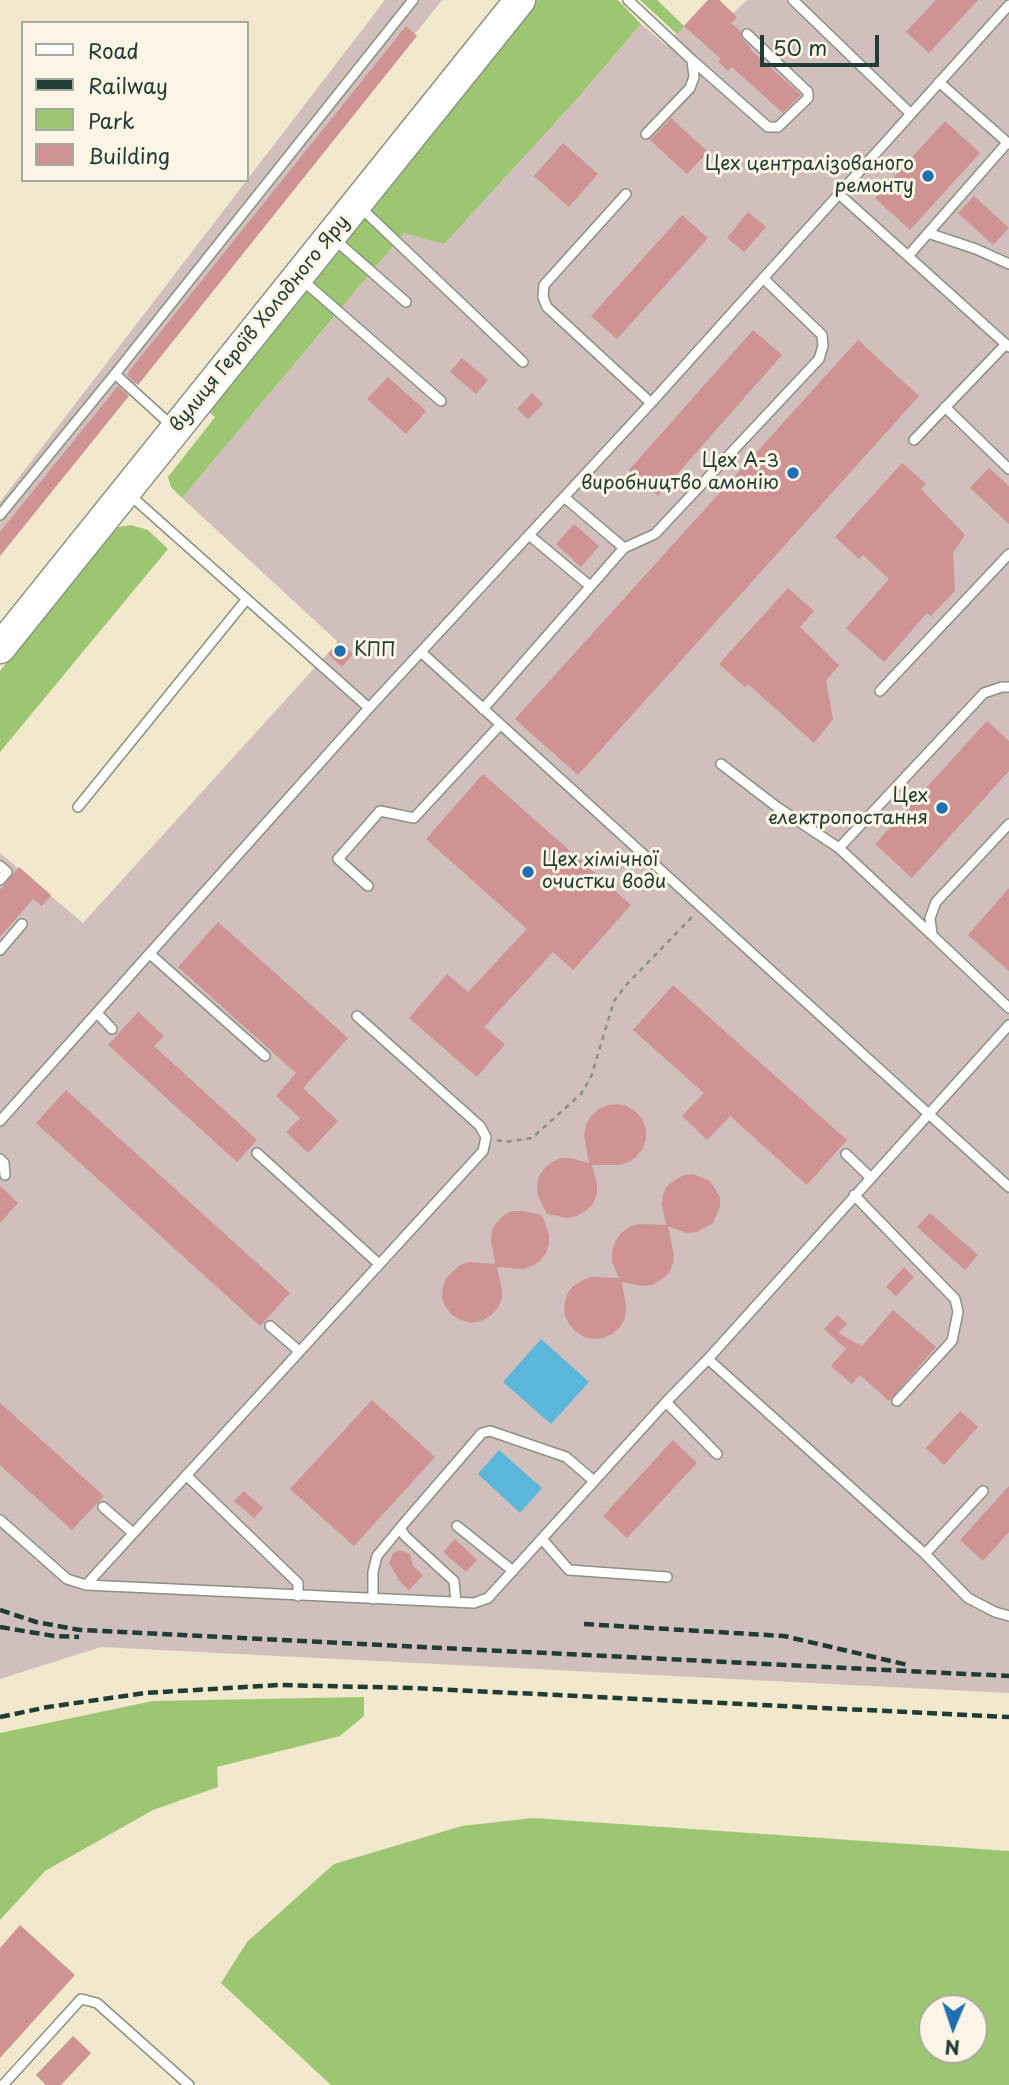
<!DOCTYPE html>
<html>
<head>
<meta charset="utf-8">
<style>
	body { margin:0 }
	#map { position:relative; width:1009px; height:2085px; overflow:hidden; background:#f1e8cd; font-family:"Playpen Sans",sans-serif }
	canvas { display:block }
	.legend { position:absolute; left:21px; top:21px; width:228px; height:161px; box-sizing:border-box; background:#fcf5e5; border:2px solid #a4ab9e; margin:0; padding:9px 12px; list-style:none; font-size:21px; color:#1f3d34 }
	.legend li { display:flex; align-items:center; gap:14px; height:35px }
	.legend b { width:35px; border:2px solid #a4ab9e }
	.north { position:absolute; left:918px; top:1994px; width:70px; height:70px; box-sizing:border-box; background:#fcf5e5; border:2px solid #a4ab9e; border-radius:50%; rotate:182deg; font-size:19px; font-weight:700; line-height:28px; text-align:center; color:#1f3d34 }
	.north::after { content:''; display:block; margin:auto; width:24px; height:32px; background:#1f6fb2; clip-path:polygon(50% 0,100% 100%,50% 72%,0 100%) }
	.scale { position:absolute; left:760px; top:35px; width:119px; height:32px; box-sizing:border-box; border:4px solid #1f3d34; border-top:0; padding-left:9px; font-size:21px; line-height:24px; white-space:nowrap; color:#1f3d34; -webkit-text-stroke:5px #fcf5e5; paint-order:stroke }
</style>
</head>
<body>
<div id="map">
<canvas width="1009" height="2085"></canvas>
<ul class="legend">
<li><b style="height:9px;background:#fff"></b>Road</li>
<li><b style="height:9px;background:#1f3d34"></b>Railway</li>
<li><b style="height:19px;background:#9dc672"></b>Park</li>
<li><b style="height:19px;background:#ce9392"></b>Building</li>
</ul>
<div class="north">N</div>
<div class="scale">50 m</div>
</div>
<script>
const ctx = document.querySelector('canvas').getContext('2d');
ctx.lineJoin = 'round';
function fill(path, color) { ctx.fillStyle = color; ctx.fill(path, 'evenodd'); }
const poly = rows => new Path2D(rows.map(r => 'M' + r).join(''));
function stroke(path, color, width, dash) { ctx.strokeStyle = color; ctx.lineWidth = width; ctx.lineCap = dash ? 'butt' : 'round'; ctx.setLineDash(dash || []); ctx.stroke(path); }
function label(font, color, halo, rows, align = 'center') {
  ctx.font = font + ' "Playpen Sans",sans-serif'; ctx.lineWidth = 6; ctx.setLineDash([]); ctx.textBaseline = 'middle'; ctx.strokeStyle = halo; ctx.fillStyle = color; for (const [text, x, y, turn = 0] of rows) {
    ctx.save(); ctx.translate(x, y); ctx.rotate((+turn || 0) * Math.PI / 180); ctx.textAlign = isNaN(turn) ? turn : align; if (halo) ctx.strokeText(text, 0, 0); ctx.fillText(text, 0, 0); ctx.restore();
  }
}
fill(poly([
	[385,0,442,0,0,554,0,502],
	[708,0,719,0,733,13,747,0,1009,0,1009,1693,101,1647,0,1679,0,853,83,923,338,642,182,498,404,233,583,92,641,24,666,45]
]), '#d1bfbd');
fill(poly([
	[536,0,618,0,641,24,583,92,444,244,404,233,182,498,171,487,168,477,215,417,206,409],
	[640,0,657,0,684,26,677,34],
	[131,525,148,530,168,549,0,752,0,671,113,528],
	[364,1697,364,1716,340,1736,217,1767,218,1787,153,1810,45,1871,0,1920,0,1733,153,1701],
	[533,1818,1009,1851,1009,2085,331,2085,221,1983,247,1942,334,1864,462,1826],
	[932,2008,974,2008,974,2050,932,2050]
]), '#9dc672');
fill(poly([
	[541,1339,589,1382,551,1424,503,1382],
	[499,1450,542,1488,520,1513,478,1474]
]), '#5bb7d9');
fill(poly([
	[708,0,719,0,737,17,731,23,741,32,741,37,751,48,750,49,801,95,783,113,732,67,728,71,718,62,721,59,684,26],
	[936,0,978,0,929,53,906,32],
	[406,26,417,36,138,385,127,375,130,370],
	[671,118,708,152,687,174,650,140],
	[945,121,980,153,910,230,875,198],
	[563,143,598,174,569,207,534,176],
	[974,196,1009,228,993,245,958,213],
	[748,212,766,227,744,252,727,238],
	[682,215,708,238,617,339,591,316],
	[753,330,782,355,658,496,629,470],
	[858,340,919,396,578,775,515,719],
	[462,358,488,380,476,394,450,372],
	[388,377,426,411,406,434,367,399],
	[118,386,129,396,0,556,0,532],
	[532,393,543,404,528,419,517,409],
	[902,463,926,484,921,489,965,535,953,553,955,591,931,616,927,613,884,662,846,628,889,579,863,555,859,559,835,537],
	[989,468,1009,486,1009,524,970,488],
	[574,524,599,546,581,567,556,544],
	[788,588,814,611,800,627,839,665,826,681,833,719,814,743,748,684,745,687,719,664],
	[338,641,353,654,342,667,328,654],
	[987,721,1009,741,1009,771,912,878,875,844],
	[483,774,631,905,573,970,553,952,495,1015,484,1027,505,1044,477,1077,409,1018,447,974,468,992,527,929,426,839],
	[19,867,51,895,42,906,33,899,0,937,0,890],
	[1009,888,1009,971,968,935],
	[218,922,348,1038,303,1088,338,1121,308,1153,286,1132,300,1118,276,1096,296,1073,178,967],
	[673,985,847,1140,807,1185,730,1116,707,1140,682,1116,704,1093,633,1030],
	[138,1012,164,1036,154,1046,257,1140,237,1162,108,1045],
	[66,1090,290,1293,260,1326,36,1123],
	[617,1104,627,1106,636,1112,642,1119,646,1129,646,1139,643,1148,637,1156,629,1162,619,1165,592,1165,597,1184,597,1194,593,1204,586,1211,577,1216,567,1218,547,1214,538,1196,537,1186,539,1176,545,1168,552,1162,561,1158,571,1158,589,1163,584,1135,586,1125,591,1116,598,1109,608,1105],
	[693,1174,710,1181,720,1197,720,1206,713,1223,697,1232,687,1233,668,1226,674,1254,673,1264,669,1273,661,1280,652,1285,642,1286,622,1282,626,1307,625,1318,620,1327,612,1334,603,1338,594,1339,584,1337,575,1331,569,1324,565,1315,564,1305,567,1295,572,1287,581,1281,591,1277,619,1278,612,1262,612,1251,615,1242,621,1233,629,1227,639,1224,666,1225,662,1205,663,1195,667,1186,675,1180,684,1175],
	[0,1186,18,1203,0,1223],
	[512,1211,522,1211,542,1215,549,1235,549,1244,546,1253,540,1261,532,1266,523,1269,497,1267,502,1290,502,1299,497,1309,490,1316,481,1321,471,1323,461,1320,452,1315,445,1306,442,1297,443,1287,446,1278,460,1265,469,1262,495,1264,491,1240,492,1230,497,1222,504,1215],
	[930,1213,978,1255,965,1270,917,1227],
	[904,1267,914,1277,896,1296,886,1287],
	[893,1310,936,1347,889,1401,860,1375,852,1384,831,1366,846,1349,824,1329,837,1315,847,1324,838,1333,862,1346],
	[372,1400,435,1457,354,1546,290,1489],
	[0,1403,104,1496,72,1530,0,1465],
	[960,1411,978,1427,944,1465,926,1448],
	[673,1440,697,1463,627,1538,603,1516],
	[1009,1486,1009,1532,983,1561,960,1540],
	[244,1491,263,1508,254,1518,234,1501],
	[455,1539,477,1560,466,1572,443,1552],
	[400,1550,410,1554,413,1566,423,1575,409,1590,397,1579,398,1578,389,1563,393,1553],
	[20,1925,75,1975,0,2058,0,1948],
	[73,2036,91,2053,61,2085,46,2085,36,2075]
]), '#ce9392');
const lane = poly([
	[628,0,692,60,694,77,690,88,646,134],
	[793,0,911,114],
	[692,60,768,127,778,127,808,98,808,92,747,34],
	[939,82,1009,144],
	[626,194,544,285,543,297,547,307,651,403],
	[839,194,1009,347],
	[360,207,523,362],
	[928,233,976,249,1009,264],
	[333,238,406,302],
	[908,256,1007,143],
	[300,278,441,401],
	[115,374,413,0],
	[945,407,1009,469],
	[914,440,1006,344],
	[130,495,369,708],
	[564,497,624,548],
	[0,515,115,374,172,426],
	[529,535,590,586],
	[421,652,1009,1187],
	[880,691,1009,554],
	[483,709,624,548,655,534,819,359,823,346,822,335,763,278],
	[721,764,777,807,839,848,932,935],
	[78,807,246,600],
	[1009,824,936,902,930,918,932,935,1009,1008],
	[839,848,984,693,1002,687,1009,687],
	[0,866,7,872,0,880],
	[368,886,338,859,380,811,414,818,500,725],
	[0,950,22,924],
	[150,954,265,1056],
	[97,1013,112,1029],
	[0,1121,369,708,651,403,1009,5],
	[257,1153,379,1264],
	[846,1154,870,1177],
	[0,1159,4,1163,5,1175],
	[854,1195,955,1299,958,1312,952,1341,897,1401],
	[270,1326,299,1351],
	[708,1359,925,1554,968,1598,995,1612,1009,1616],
	[666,1402,717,1454],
	[186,1475,298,1583,298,1596],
	[103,1507,133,1533],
	[0,1520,67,1579,86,1585,474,1603,488,1598,666,1402,708,1359,1009,1025],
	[457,1526,513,1571],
	[542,1539,569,1570,667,1577],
	[925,1554,983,1491],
	[86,1585,483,1151,486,1137,480,1126,357,1016],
	[373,1599,373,1572,377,1556,400,1528],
	[456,1602,454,1581,405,1536,400,1528,482,1433,490,1431,566,1457,594,1481],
	[3,2085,81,1999,97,2003,189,2085]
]);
const primary = poly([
	[0,648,520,0]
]);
stroke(lane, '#889280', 12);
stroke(primary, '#889280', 33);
stroke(poly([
	[497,1140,505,1142,532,1138,581,1094,591,1077,614,1001,627,984,694,915]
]), '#889280', 2.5, [5, 5]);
stroke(lane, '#fff', 9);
stroke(primary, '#fff', 30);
stroke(poly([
	[0,1610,36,1622,80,1630,1009,1676],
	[584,1624,784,1636,908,1665],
	[0,1627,54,1636,79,1637],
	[0,1717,48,1707,145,1693,279,1685,412,1688,1009,1717]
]), '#1f3d34', 4.5, [10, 5]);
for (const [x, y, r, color] of [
	[928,176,7,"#1f6fb2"],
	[793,473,7,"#1f6fb2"],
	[340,651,7,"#1f6fb2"],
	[942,808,7,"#1f6fb2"],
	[528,872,7,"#1f6fb2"]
]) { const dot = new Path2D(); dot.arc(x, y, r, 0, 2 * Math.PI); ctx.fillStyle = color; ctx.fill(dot); stroke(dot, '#fcf5e5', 2.5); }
label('19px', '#1f3d34', '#fcf5e5', [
	["Цех централізованого",914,165],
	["ремонту",914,187],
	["Цех А-3",779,462],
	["виробництво амонію",779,484],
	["КПП",354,651,"left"],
	["Цех",928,797],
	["електропостання",928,819],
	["Цех хімічної",542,861,"left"],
	["очистки води",542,883,"left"]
], 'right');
label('19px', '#1f3d34', '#fcf5e5', [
	["вулиця Героїв Холодного Яру",260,324,-51]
]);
</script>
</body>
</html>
